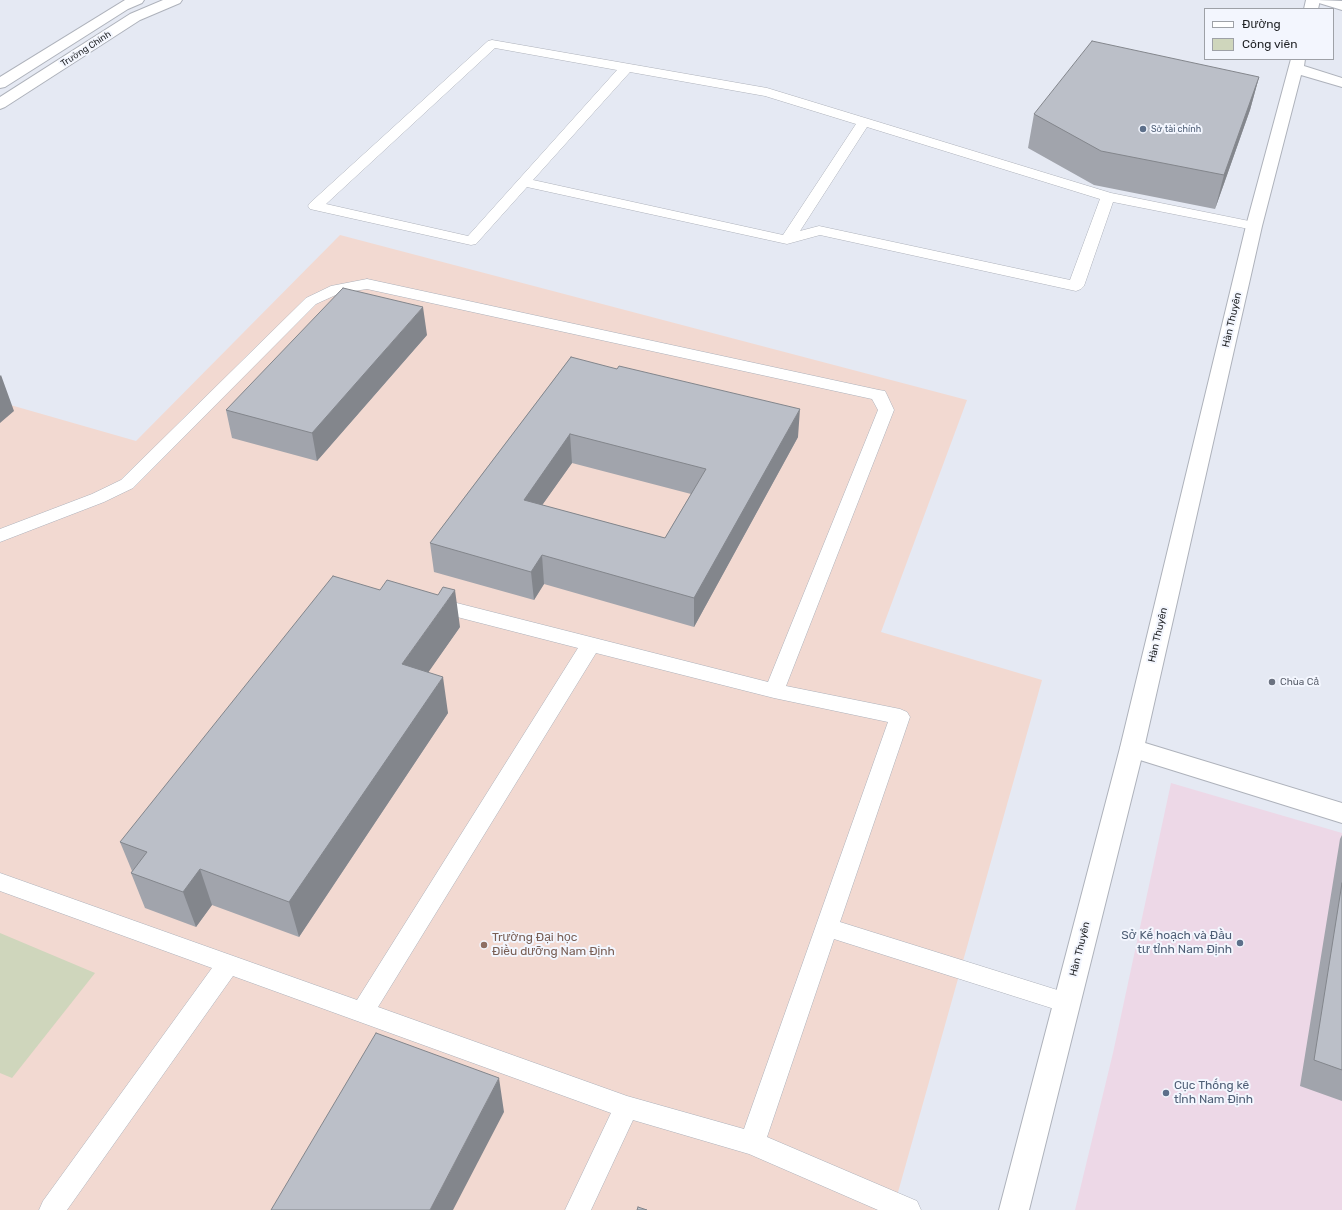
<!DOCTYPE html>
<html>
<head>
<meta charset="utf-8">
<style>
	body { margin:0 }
	#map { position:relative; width:1342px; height:1210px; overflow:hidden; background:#e5e9f3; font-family:Rubik,sans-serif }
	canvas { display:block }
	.legend { position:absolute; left:1204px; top:8px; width:130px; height:52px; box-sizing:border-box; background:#f3f6fe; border:1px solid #9ea1a7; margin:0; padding:5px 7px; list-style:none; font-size:12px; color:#1f2124 }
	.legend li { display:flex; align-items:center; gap:8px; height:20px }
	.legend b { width:20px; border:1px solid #9ea1a7 }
</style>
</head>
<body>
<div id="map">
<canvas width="1342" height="1210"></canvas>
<ul class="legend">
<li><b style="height:5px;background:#fff"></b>Đường</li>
<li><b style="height:11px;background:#cfd6bc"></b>Công viên</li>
</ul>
</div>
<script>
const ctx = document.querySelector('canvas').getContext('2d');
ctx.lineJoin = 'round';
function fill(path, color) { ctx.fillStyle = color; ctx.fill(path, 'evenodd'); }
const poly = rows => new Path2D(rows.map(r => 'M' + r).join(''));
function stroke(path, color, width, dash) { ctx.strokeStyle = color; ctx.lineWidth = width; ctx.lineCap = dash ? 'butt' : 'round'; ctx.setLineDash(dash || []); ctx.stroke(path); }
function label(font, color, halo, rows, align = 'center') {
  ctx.font = font + ' Rubik,sans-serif'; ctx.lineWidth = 4; ctx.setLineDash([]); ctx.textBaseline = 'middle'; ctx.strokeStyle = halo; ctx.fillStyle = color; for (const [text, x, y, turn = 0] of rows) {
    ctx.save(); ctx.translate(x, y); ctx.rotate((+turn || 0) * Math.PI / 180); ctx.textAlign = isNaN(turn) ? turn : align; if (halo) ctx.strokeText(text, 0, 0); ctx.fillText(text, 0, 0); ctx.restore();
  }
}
fill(poly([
	[1171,783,1342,833,1342,1210,1075,1210,1113,1053]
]), '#edd8e7');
fill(poly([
	[340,235,967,400,881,632,1042,680,893,1210,0,1210,0,402,136,441]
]), '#f2d9d1');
fill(poly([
	[0,933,95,973,12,1078,0,1073]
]), '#cfd6bc');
const lane = poly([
	[492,40,767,88,1111,193,1254,222,1259,223,1261,226,1259,229,1254,230,1113,202,1084,286,1081,289,1076,291,820,235,787,244,527,187,476,244,471,245,310,209,308,206,310,203,488,41,492,40],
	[495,48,617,70,468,236,326,204,495,48],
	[630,72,765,96,856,124,783,235,533,180,630,72],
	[867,127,1100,199,1070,280,819,226,800,231,867,127],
	[367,279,879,390,885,391,887,395,894,410,786,686,900,709,907,712,910,717,840,922,1067,993,1075,996,1079,1003,1075,1010,1067,1013,834,939,767,1137,917,1201,921,1210,878,1210,749,1154,633,1120,591,1210,565,1210,611,1113,233,976,67,1210,39,1210,43,1201,212,968,0,891,0,873,357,1000,578,648,426,609,424,604,426,599,433,597,768,682,878,410,872,399,367,289,340,293,316,304,133,488,104,502,0,542,0,529,92,494,121,480,306,298,331,286,367,279],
	[596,653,774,698,888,722,744,1129,627,1096,378,1007,596,653]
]);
const street = poly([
	[1317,0,1342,1,1342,10,1319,3,1317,0],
	[1132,739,1342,803,1342,823,1124,755,1120,748,1124,741,1132,739]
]);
const secondary = poly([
	[1306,0,1320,0,1318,9,1304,9,1306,0],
	[1291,59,1305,59,1304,66,1342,78,1342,87,1301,75,1262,226,1144,748,1029,1210,999,1210,1120,748,1246,226,1291,59]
]);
const primary = poly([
	[125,0,144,0,142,3,128,9,5,87,0,88,0,77,125,0],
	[163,0,182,0,180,3,140,20,5,107,0,109,0,97,130,14,163,0]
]);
stroke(lane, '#aeb2bb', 1);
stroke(street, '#aeb2bb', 2);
stroke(secondary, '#aeb2bb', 2);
stroke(primary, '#aeb2bb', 2);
fill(lane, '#fff');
fill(street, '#fff');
fill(secondary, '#fff');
fill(primary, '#fff');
fill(poly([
	[1259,77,1250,110,1215,209,1094,185,1028,148,1034,114],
	[427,335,317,461,232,438,226,410],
	[571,357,798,437,694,627,544,584,534,600,434,572,430,543],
	[572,463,691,494,665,538,542,505],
	[460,627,428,672,448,713,299,937,212,905,196,927,145,908,131,873,132,871,120,842],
	[1342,835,1342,1101,1300,1086,1340,839]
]), '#a1a4ac');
fill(poly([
	[1259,77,1250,110,1215,209,1224,175],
	[423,307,427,335,317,461,312,433],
	[1,375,14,411,0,423,0,376],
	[800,409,798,437,694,627,694,598],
	[570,434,572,463,526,528,524,500],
	[542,555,544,584,534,600,531,572],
	[455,590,460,627,409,700,402,664],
	[443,677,448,713,299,937,289,902],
	[200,869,212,905,196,927,183,892],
	[499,1078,504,1112,453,1210,430,1210]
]), '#83868c');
const building = poly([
	[1092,41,1259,77,1224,175,1101,151,1034,114,1092,41],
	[343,288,423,307,312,433,226,410,343,288],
	[571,357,617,369,619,366,800,409,694,598,542,555,531,572,430,543,571,357],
	[570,434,706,469,665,538,524,500,570,434],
	[333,576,380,590,387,580,438,595,443,587,455,590,402,664,443,677,289,902,200,869,183,892,131,873,147,852,120,842,333,576],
	[1342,883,1342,1070,1314,1060,1342,883],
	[376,1033,499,1078,430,1210,271,1210,376,1033],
	[638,1207,647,1210,637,1210,638,1207]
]);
fill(building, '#bbbfc8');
stroke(building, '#83868c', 1);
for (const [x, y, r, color] of [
	[1143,129,4,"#5c6f8a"],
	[1272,682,4,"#6b7280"],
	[1240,943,4,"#5c6f8a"],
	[484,945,4,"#8d6e63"],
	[1166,1093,4,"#5c6f8a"]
]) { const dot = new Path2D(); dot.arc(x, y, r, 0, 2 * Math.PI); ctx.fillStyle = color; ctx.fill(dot); stroke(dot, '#f3f6fe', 1.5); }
label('9px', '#1f2124', '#f3f6fe', [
	["Trường Chinh",86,49,-33]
]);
label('9px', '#4e5e75', '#f3f6fe', [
	["Sở tài chính",1151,129]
], 'left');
label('10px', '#1f2124', '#f3f6fe', [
	["Hàn Thuyên",1232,320,-77],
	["Hàn Thuyên",1158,635,-77],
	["Hàn Thuyên",1080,949,-76]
]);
label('10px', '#5b616d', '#f3f6fe', [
	["Chùa Cả",1280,682]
], 'left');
label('12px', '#4e5e75', '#f3f6fe', [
	["Sở Kế hoạch và Đầu",1232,936],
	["tư tỉnh Nam Định",1232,950],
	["Cục Thống kê",1174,1086,"left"],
	["tỉnh Nam Định",1174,1100,"left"]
], 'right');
label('12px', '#785e54', '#f3f6fe', [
	["Trường Đại học",492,938],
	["Điều dưỡng Nam Định",492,952]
], 'left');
</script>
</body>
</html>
